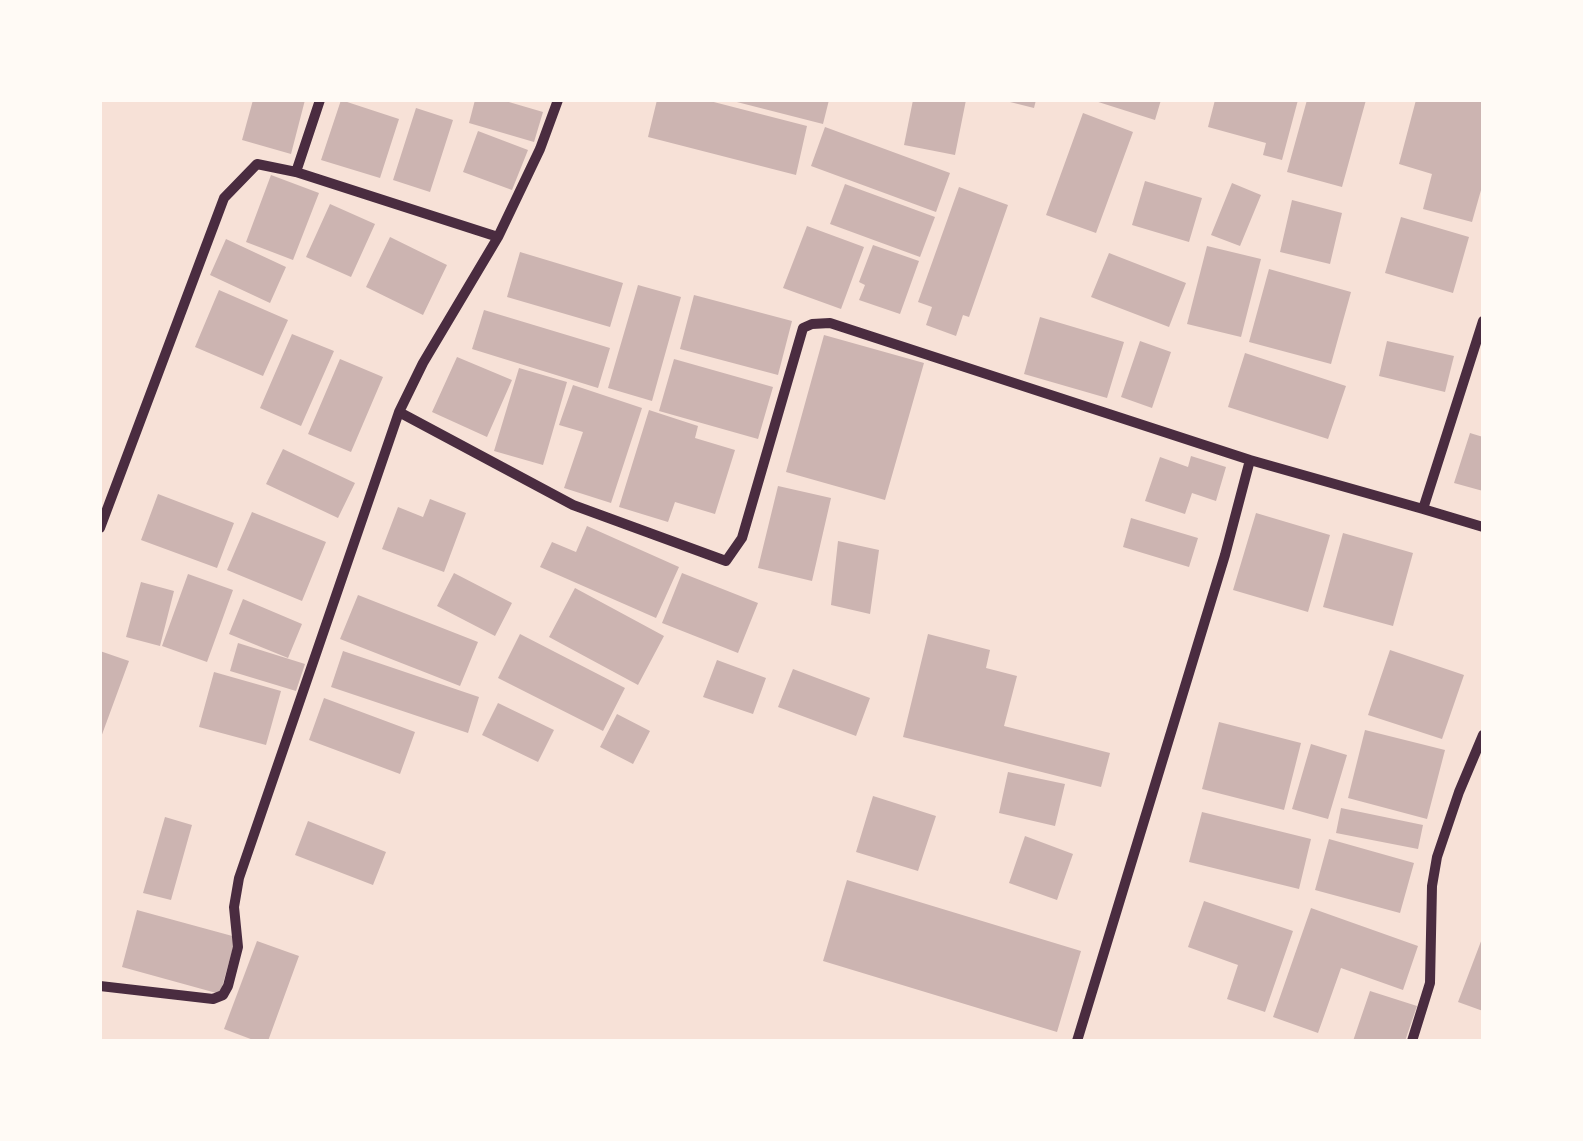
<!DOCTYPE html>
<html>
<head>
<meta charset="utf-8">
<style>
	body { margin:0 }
	#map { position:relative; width:1583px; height:1141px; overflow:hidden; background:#f7e1d7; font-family:Manrope,sans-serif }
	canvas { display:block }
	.frame { position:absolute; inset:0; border:102px solid #fffaf5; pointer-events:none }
</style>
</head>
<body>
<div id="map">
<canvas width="1583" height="1141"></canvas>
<div class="frame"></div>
</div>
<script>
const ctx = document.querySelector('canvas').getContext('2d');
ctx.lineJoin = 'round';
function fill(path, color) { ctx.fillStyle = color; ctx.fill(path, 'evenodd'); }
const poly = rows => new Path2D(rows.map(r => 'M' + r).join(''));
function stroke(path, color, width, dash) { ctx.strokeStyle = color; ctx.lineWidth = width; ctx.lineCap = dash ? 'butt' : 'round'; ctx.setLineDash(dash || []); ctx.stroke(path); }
fill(poly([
	[253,100,305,100,291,154,242,140],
	[341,100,399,119,380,178,321,160],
	[475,100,502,100,543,112,534,142,469,123],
	[657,100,706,100,807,126,796,175,648,137],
	[729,100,829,100,823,124],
	[913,100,966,100,955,155,904,145],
	[1002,100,1036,100,1034,108],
	[1092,100,1161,100,1155,120],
	[1215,100,1298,100,1282,160,1263,155,1266,143,1208,127],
	[1307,100,1366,100,1342,187,1287,172],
	[1416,100,1483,100,1483,183,1472,222,1423,209,1432,174,1399,164],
	[416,108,453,120,430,192,393,180],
	[1083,113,1133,132,1096,233,1046,215],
	[825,127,950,173,936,212,811,166],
	[478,131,528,150,512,190,463,172],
	[271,175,319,193,293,260,246,242],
	[1145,181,1202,198,1189,242,1132,225],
	[1232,183,1261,195,1240,246,1211,235],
	[845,184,935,217,920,257,830,224],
	[959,187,1008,205,969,317,963,315,956,336,926,325,932,307,918,302],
	[1292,200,1342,213,1330,264,1280,252],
	[330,204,375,224,351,277,306,257],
	[1401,217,1469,237,1453,293,1385,273],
	[807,226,864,247,841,309,783,288],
	[390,237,447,265,423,315,366,287],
	[226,239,286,267,270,303,210,275],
	[873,245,919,261,900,314,859,300,865,285,859,282],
	[1207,246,1261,259,1241,337,1187,324],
	[520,252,623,283,610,327,507,297],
	[1109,253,1186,283,1169,327,1091,297],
	[1269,269,1351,292,1331,364,1249,342],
	[638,285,681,297,652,401,608,388],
	[219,290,288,320,263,376,195,347],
	[694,295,792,321,778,375,680,349],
	[484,310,610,348,598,388,472,349],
	[1040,317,1124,342,1107,398,1024,374],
	[292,334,334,351,301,426,260,408],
	[824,335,924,363,885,500,786,472],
	[1140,341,1171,352,1152,408,1121,397],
	[1387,341,1454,356,1445,392,1379,376],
	[1245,353,1346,386,1328,439,1228,407],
	[457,357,512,380,487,437,432,412],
	[340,359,383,377,351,452,308,434],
	[674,359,773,387,758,439,659,411],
	[519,368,567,382,543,465,494,451],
	[573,385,642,408,611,503,564,488,583,432,559,425],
	[649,410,698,426,695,438,735,450,715,514,675,502,668,522,619,507],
	[1470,433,1483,437,1483,491,1454,483],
	[283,449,355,483,338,518,266,484],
	[1191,456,1226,467,1216,501,1192,493,1185,514,1145,501,1160,457,1188,467],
	[778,486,831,498,812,581,758,568],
	[158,494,234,523,217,568,141,540],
	[430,499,466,513,444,572,382,549,398,507,423,517],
	[252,512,326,542,302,601,227,570],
	[1256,513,1330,535,1308,612,1233,590],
	[1131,518,1198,538,1189,567,1123,547],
	[587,526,679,567,656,618,540,567,552,542,576,552],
	[1343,533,1413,553,1393,626,1323,607],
	[838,541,879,550,870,614,831,605],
	[454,573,512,603,495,636,437,606],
	[682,573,758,603,738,653,662,623],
	[188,574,233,590,207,662,162,646],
	[141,582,174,591,160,646,126,637],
	[575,588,664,636,638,685,549,637],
	[358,595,478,642,460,686,340,639],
	[243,599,302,624,288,658,229,634],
	[520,634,625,688,603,731,498,678],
	[928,634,990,650,986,668,1017,676,1004,726,1110,753,1101,787,903,737],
	[238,643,305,664,296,691,230,671],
	[1390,650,1464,675,1442,739,1368,715],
	[100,651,129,661,100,740],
	[343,651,479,697,468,733,331,687],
	[717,660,766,678,753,714,703,697],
	[793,669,870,698,856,736,778,707],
	[214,672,281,691,266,745,199,727],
	[324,698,415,732,400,774,309,740],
	[498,703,554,730,538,762,482,735],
	[617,714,650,731,633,764,600,747],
	[1219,722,1301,743,1284,810,1202,789],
	[1365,730,1445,750,1427,819,1348,798],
	[1311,744,1347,755,1328,819,1292,809],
	[1008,772,1065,784,1055,826,999,813],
	[873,796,936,816,918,871,856,852],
	[1341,808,1423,825,1418,849,1336,833],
	[1202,812,1311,839,1299,889,1189,862],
	[165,817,192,825,171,900,143,893],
	[308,821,386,852,373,885,295,855],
	[1025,836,1073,854,1057,900,1009,883],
	[1329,839,1414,863,1400,913,1315,890],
	[847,880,1081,951,1057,1032,823,961],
	[1204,901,1293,931,1265,1012,1227,999,1238,965,1188,947],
	[1311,908,1418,946,1403,990,1341,968,1318,1033,1273,1017],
	[137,910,236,937,220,994,122,967],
	[1483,936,1483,1011,1458,1002],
	[257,941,299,956,268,1041,256,1041,224,1029],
	[1370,991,1417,1006,1405,1041,1353,1041]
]), '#ccb4b1');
stroke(poly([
	[320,100,296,172,498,237],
	[399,412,573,505,726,561,742,538,803,328,812,324,830,323,1250,460],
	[1423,509,1483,527],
	[100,528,224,198,257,164,296,172],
	[100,986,213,999,223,995,228,986,238,947,234,907,239,878,399,412,423,363,498,237,540,149,558,100],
	[1077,1041,1225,555,1250,460,1423,509,1483,321],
	[1412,1041,1430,983,1432,886,1437,857,1459,792,1483,735]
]), '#4a2c40', 10);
</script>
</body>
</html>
